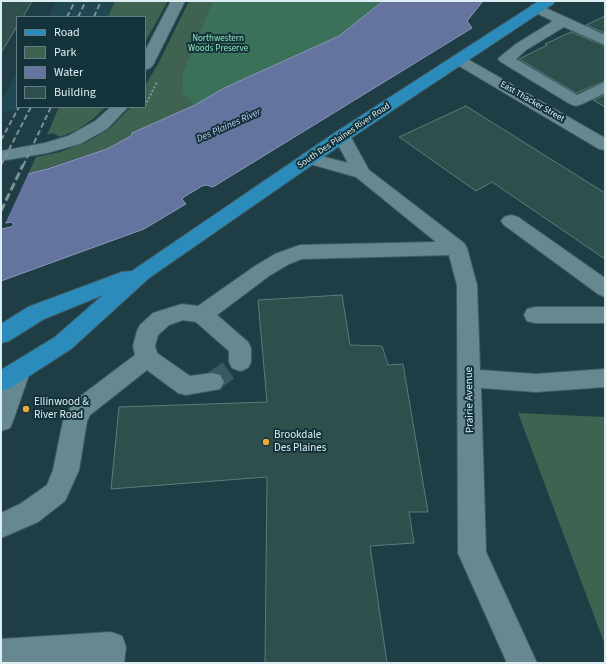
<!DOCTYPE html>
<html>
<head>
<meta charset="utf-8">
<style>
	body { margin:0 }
	#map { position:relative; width:606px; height:664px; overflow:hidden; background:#1f3d45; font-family:"Source Sans 3",sans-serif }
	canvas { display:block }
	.frame { position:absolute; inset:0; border:2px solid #ddeef2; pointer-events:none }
	.legend { position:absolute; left:16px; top:16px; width:130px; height:92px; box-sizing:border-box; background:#14323a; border:1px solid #647d84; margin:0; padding:5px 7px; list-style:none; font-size:12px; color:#ddeef2 }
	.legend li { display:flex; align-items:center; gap:8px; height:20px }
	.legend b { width:20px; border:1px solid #647d84 }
</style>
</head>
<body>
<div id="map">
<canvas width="606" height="664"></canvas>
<div class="frame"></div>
<ul class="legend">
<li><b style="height:5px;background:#2b8cbc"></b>Road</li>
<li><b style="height:11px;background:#3f6251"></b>Park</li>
<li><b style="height:11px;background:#65739f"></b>Water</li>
<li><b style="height:11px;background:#2f4f4d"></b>Building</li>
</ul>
</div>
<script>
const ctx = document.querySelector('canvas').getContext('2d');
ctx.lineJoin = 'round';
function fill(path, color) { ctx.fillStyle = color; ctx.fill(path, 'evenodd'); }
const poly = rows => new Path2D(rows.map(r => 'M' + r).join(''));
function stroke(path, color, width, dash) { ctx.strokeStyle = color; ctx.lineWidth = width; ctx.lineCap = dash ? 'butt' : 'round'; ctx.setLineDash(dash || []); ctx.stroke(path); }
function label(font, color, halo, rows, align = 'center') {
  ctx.font = font + ' "Source Sans 3",sans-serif'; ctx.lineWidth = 4; ctx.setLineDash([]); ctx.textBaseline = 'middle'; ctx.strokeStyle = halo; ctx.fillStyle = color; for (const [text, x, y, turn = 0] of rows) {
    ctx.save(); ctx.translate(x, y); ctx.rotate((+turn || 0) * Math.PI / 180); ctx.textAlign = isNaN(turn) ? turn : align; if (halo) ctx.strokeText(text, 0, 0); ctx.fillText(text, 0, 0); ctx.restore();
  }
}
fill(poly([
	[57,1,115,1,108,17,48,17],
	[17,73,17,107,32,107,1,113,1,101]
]), '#204852');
fill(poly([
	[115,1,168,1,145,42,145,17,108,17],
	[189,1,383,1,195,105,107,149,28,174,36,157,60,152,87,142,109,129,131,107,145,107,145,86,159,62],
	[59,107,106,107,93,119,77,130,60,137,53,133,47,135],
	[518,413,605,417,605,645]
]), '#3f6251');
fill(poly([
	[213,1,383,1,339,36,224,88,195,105,183,94,183,73]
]), '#3b7158');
const water = poly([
	[383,1,483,1,467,21,472,28,213,187,206,185,202,186,184,197,182,199,186,204,144,229,1,281,1,229,11,227,14,224,11,222,1,224,1,181,47,169,107,149,131,136,132,133,195,105,224,88,339,36,383,1]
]);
fill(water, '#65739f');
stroke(water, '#8998b8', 1);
fill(poly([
	[29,172,4,226,1,226,1,179]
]), '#1f3d45');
const building = poly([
	[1,1,32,1,23,17,17,17,17,26,1,53,1,1],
	[605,16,605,33,586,25,605,16],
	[571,32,605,46,605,81,576,93,519,59,547,45,545,44,571,32],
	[605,95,605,107,593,100,605,95],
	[466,106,605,193,605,259,492,182,476,191,399,137,466,106],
	[342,295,350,345,382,346,388,365,403,364,428,512,409,512,414,543,370,546,387,663,265,663,267,477,111,489,119,407,267,402,258,300,342,295]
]);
fill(building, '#2f4f4d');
stroke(building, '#5b7c7a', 1);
stroke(poly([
	[212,382,240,362]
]), '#3c585f', 20, [20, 10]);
const minor = poly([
	[171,1,185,1,153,65,150,68,145,70,145,51,171,1],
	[537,4,605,35,605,45,564,27,526,50,516,59,577,95,605,82,605,93,582,104,576,106,570,104,501,62,498,59,501,56,516,44,553,21,532,11,530,8,532,5,537,4],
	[459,55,464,57,605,138,605,150,599,149,454,63,451,60,454,57,459,55],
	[111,107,128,107,107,129,80,144,47,153,1,161,1,151,45,143,68,136,95,121,111,107],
	[342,131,348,132,369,170,464,243,467,248,477,285,480,370,536,374,605,369,605,387,536,392,481,388,486,552,537,663,507,663,458,553,457,285,449,255,302,259,289,264,269,276,217,315,248,342,251,348,251,362,248,368,240,371,232,368,229,362,229,351,196,322,183,320,169,325,158,335,155,346,157,353,190,376,212,373,220,375,224,382,220,389,186,395,178,393,147,370,90,415,87,421,79,470,65,501,38,522,1,538,1,513,20,504,47,485,53,470,63,421,74,401,135,355,133,346,137,331,140,325,153,313,182,304,198,306,255,266,275,254,300,245,436,242,356,177,303,162,300,158,303,154,309,153,348,163,333,136,336,132,342,131],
	[511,215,518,217,605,278,605,297,598,294,504,225,501,221,504,217,511,215],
	[535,307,605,307,605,323,535,323,527,321,524,315,527,309,535,307],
	[18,363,26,366,30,372,13,421,10,428,1,431,1,387,10,366,18,363],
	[111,632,122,636,126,647,124,663,1,663,1,639,111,632]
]);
const major = poly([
	[539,1,555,1,553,4,348,140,149,278,71,349,9,389,1,391,1,370,55,337,103,295,44,319,9,341,1,343,1,324,28,307,122,272,132,271,336,132,539,1]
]);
stroke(minor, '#415c63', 2);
stroke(major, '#415c63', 2);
stroke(poly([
	[145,106,157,82]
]), '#80989e', 2, [2, 2]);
fill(minor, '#688891');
fill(major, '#2b8cbc');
stroke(poly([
	[67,17,75,1],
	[78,17,86,1],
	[94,17,101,1],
	[1,140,19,107],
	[1,165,31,107],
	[23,166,51,107]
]), '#7a9298', 2, [5.5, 3]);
stroke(poly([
	[1,211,23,165]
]), '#7a9298', 3, [8, 3.5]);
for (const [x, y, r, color] of [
	[26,409,4,"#e5ad35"],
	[266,442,4,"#e5ad35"]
]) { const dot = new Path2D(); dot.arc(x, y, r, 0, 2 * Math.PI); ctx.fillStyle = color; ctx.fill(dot); stroke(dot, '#14323a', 1.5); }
label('9px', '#8fe4bb', '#14323a', [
	["Northwestern",218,39],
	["Woods Preserve",218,49]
]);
label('9px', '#ddeef2', '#14323a', [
	["East Thacker Street",532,102,30],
	["South Des Plaines River Road",344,136,-34]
]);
label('italic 10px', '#c0cef8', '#14323a', [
	["Des Plaines River",229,126,-24]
]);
label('11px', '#ddeef2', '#14323a', [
	["Prairie Avenue",470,400,-91]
]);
label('11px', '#ddeef2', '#14323a', [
	["Ellinwood &",34,403],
	["River Road",34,416],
	["Brookdale",274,436],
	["Des Plaines",274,449]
], 'left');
</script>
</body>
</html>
